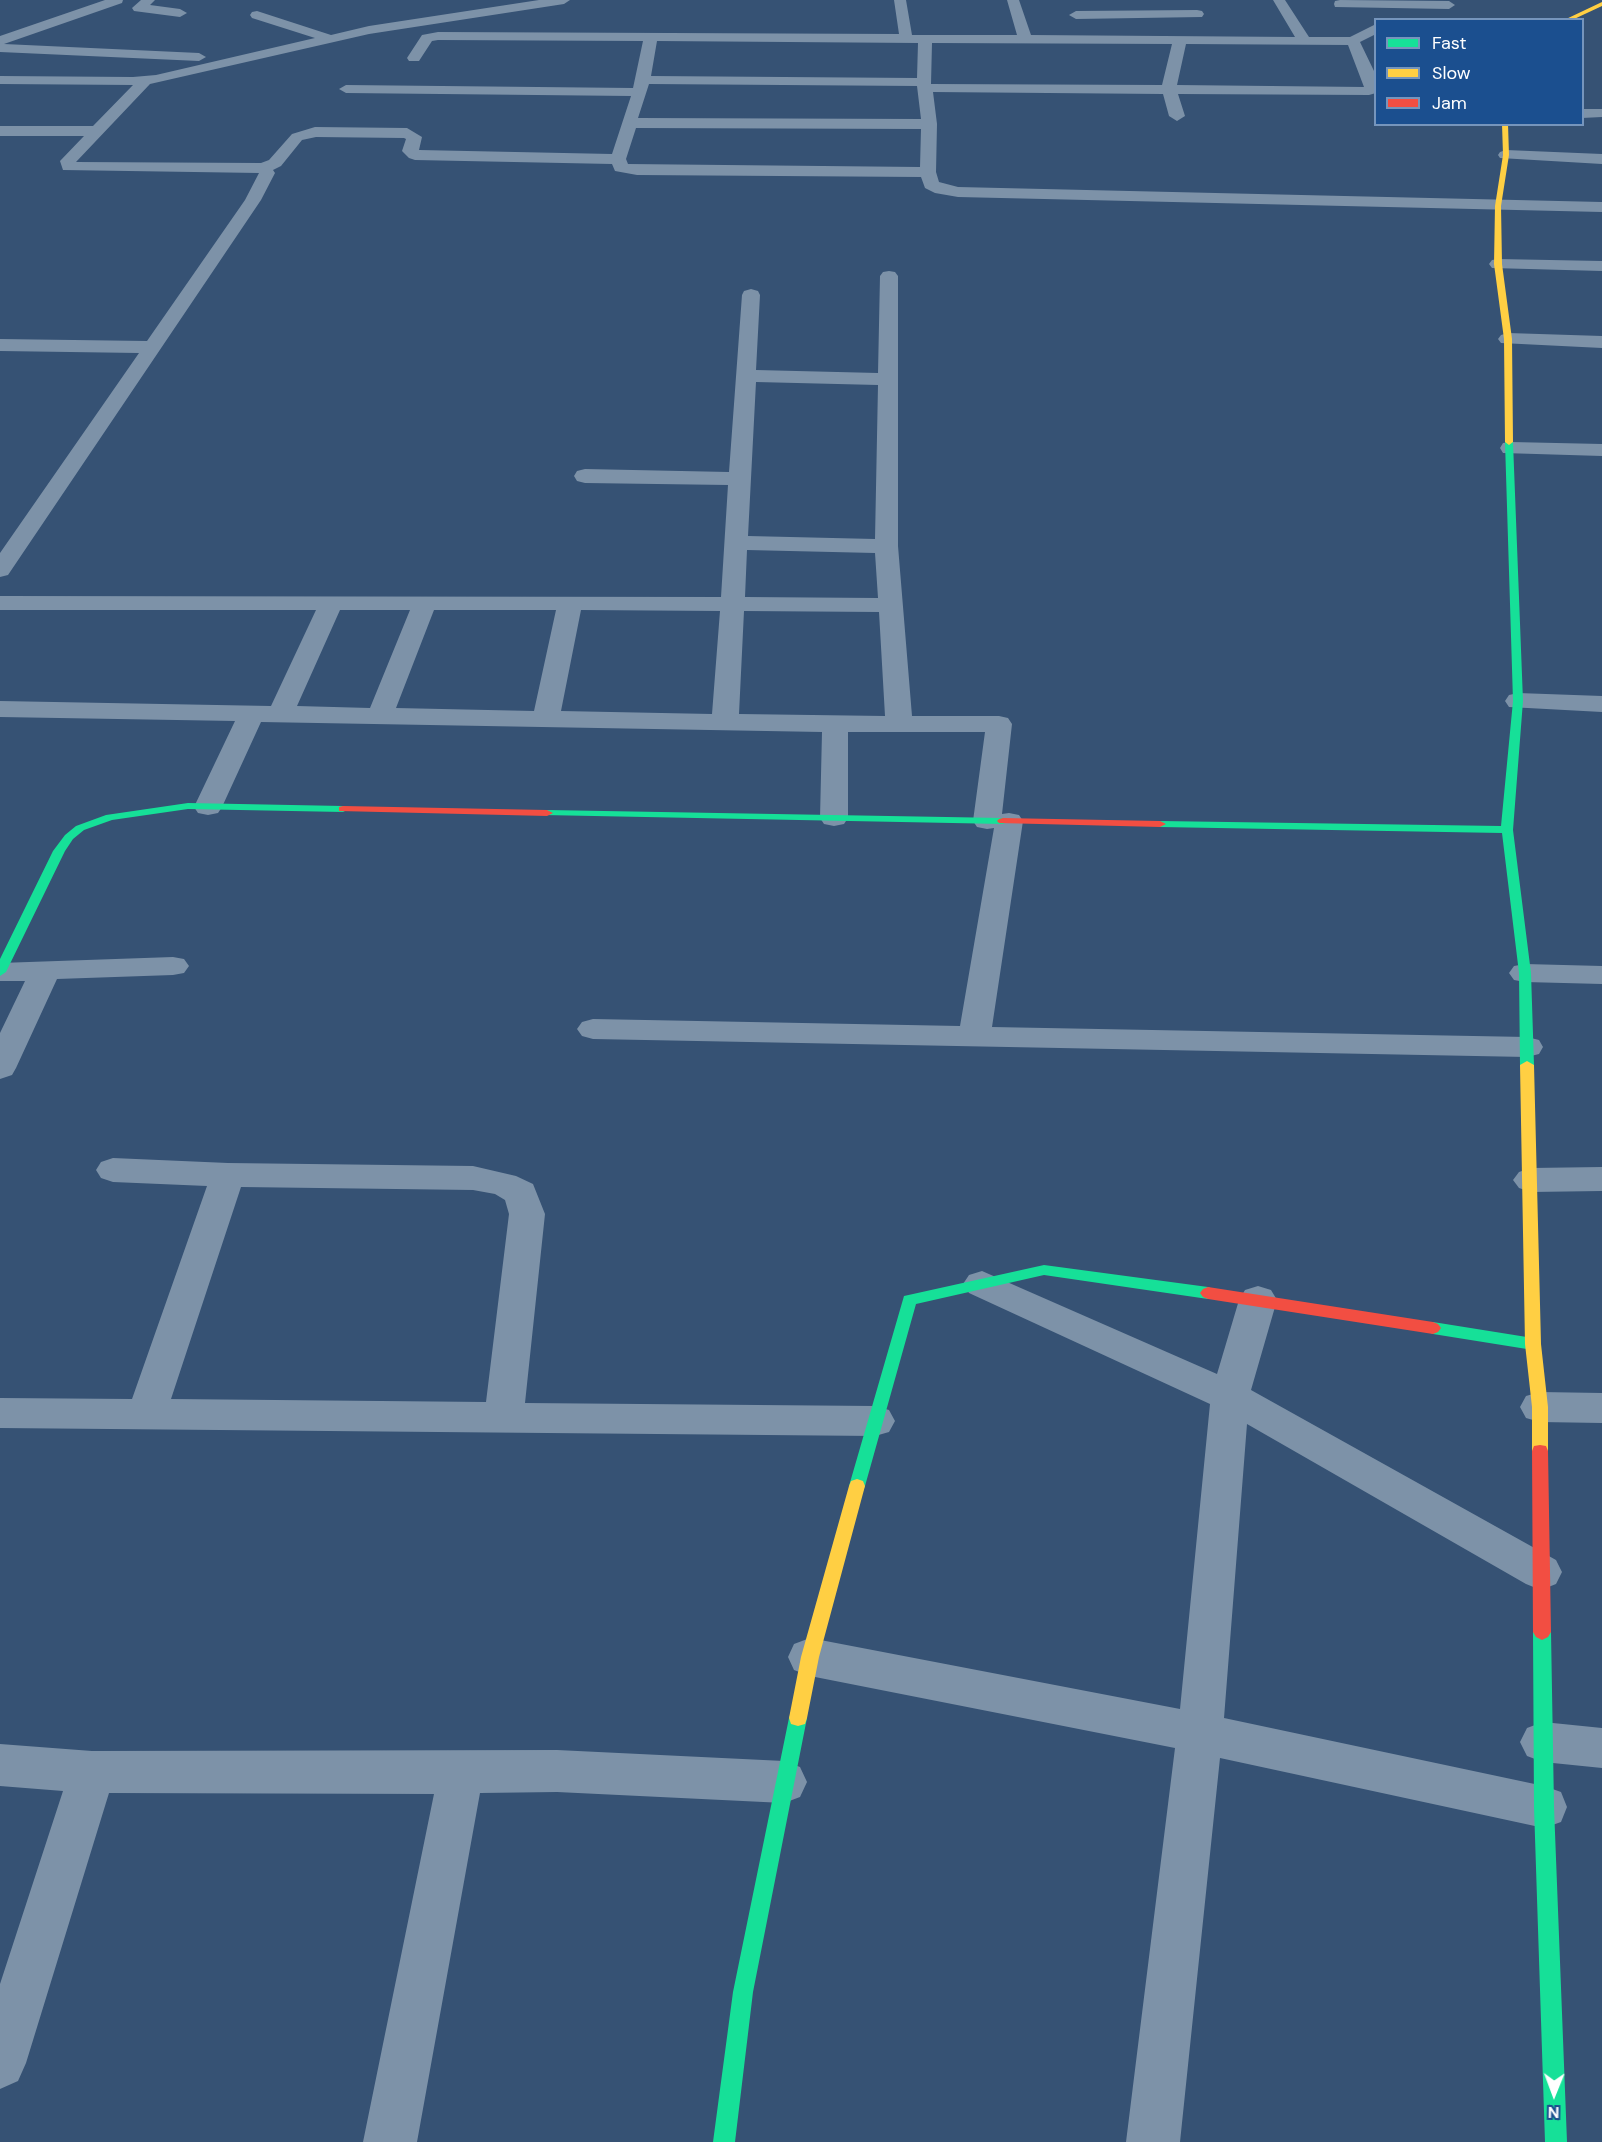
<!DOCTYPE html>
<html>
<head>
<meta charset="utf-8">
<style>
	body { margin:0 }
	#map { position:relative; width:1602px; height:2142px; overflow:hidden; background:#365274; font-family:"DM Sans",sans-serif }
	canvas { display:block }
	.legend { position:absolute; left:1374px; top:18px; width:210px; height:108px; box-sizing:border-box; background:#1b4f8f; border:2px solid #7695bc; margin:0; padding:8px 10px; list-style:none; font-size:18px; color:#fff }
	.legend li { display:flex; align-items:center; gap:12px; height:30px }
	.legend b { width:30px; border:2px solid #7695bc }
	.north { position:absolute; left:1524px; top:2064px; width:60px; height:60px; -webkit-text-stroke:4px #1b4f8f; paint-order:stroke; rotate:181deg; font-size:16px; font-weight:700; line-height:24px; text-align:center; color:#fff }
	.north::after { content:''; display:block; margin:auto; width:21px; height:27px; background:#fff; clip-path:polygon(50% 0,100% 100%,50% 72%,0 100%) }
</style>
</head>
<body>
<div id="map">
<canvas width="1602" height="2142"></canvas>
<ul class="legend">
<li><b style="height:8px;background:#16e098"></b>Fast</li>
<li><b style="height:8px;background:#ffcf43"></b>Slow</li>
<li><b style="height:8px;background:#f24e42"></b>Jam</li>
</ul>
<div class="north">N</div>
</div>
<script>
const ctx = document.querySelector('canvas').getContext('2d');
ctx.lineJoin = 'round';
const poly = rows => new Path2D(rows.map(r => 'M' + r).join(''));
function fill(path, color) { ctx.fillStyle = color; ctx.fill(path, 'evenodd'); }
fill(poly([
	[105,0,123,0,122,3,4,44,199,53,206,57,199,61,0,52,0,36,105,0],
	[141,0,155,0,150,5,180,9,187,13,180,17,134,11,132,8,141,0],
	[539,0,570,0,564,4,369,34,150,84,76,162,261,163,269,160,292,134,315,127,407,128,422,137,419,150,612,154,631,96,346,93,339,89,346,85,633,88,643,41,438,40,432,41,419,61,409,61,407,58,422,35,438,32,899,34,894,0,906,0,912,35,1017,35,1007,0,1019,0,1031,35,1295,37,1273,0,1285,0,1309,37,1350,37,1376,24,1376,34,1360,42,1374,71,1376,93,1369,95,1178,94,1185,116,1177,121,1169,116,1163,94,933,92,937,124,936,172,939,182,958,187,1602,202,1602,212,958,197,935,193,925,188,921,177,637,175,615,171,612,164,415,160,409,158,402,151,406,139,404,138,316,137,302,140,281,166,273,170,275,173,261,200,8,575,0,577,0,553,139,353,0,351,0,339,147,341,245,200,259,173,63,170,60,161,84,136,0,136,0,126,93,126,133,85,0,84,0,76,133,77,156,75,315,38,252,18,250,15,252,12,257,11,331,35,369,26,539,0],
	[657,41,918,43,917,78,651,76,657,41],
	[932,43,1172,44,1162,85,931,84,932,43],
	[1186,44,1348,45,1364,87,1177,85,1186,44],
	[649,84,917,86,921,119,638,118,649,84],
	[636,128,921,129,920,167,628,164,626,159,636,128],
	[1340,0,1449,1,1455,5,1449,9,1335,7,1334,4,1335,1,1340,0],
	[1197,10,1202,11,1204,14,1202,17,1076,19,1069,15,1076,11,1197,10],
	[1582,109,1602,109,1602,117,1582,118,1582,109],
	[1506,150,1602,154,1602,164,1500,158,1498,155,1500,152,1506,150],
	[1498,259,1602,261,1602,271,1492,268,1489,264,1492,260,1498,259],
	[889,271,895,272,898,276,898,546,912,716,999,716,1008,718,1012,724,1002,814,1009,813,1019,815,1023,821,992,1027,1527,1037,1539,1040,1543,1047,1539,1054,1527,1057,593,1039,582,1036,577,1029,582,1022,593,1019,960,1026,994,828,987,829,977,827,973,821,985,732,848,732,848,818,844,824,834,826,824,824,820,818,822,732,261,722,222,807,218,813,208,815,198,813,194,807,235,721,0,717,0,701,271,706,316,610,0,610,0,596,721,597,728,485,585,483,577,481,574,476,577,471,585,469,729,472,742,295,744,291,751,289,758,291,760,295,756,370,878,373,880,276,883,272,889,271],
	[756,382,878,385,875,539,748,536,756,382],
	[747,550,875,553,878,598,745,597,747,550],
	[340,610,410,610,370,708,297,706,340,610],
	[434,610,556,610,534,711,396,708,434,610],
	[581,610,720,611,712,714,561,711,581,610],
	[744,611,879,612,885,716,739,714,744,611],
	[1508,333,1602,336,1602,348,1501,343,1498,339,1501,335,1508,333],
	[1511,442,1602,444,1602,456,1503,453,1500,448,1503,443,1511,442],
	[1518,693,1602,696,1602,712,1509,707,1505,701,1509,695,1518,693],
	[173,957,184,959,189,966,184,973,173,975,57,979,16,1068,12,1075,0,1079,0,1033,25,981,0,981,0,963,173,957],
	[1525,964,1602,966,1602,984,1525,982,1514,980,1509,973,1514,966,1525,964],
	[113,1158,228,1163,473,1166,516,1176,533,1184,545,1214,525,1403,875,1406,889,1410,895,1421,889,1432,875,1436,0,1428,0,1398,132,1399,207,1186,113,1182,101,1178,96,1170,101,1162,113,1158],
	[241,1187,473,1190,495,1194,505,1200,509,1214,486,1402,171,1399,241,1187],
	[1602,1167,1602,1191,1531,1192,1519,1188,1513,1180,1519,1172,1531,1168,1602,1167],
	[982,1271,1217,1374,1239,1300,1245,1290,1258,1286,1271,1290,1277,1300,1251,1390,1556,1560,1562,1572,1556,1584,1541,1590,1526,1584,1247,1424,1224,1718,1544,1786,1561,1792,1567,1807,1561,1822,1544,1828,1220,1758,1180,2142,1126,2142,1175,1748,810,1676,794,1670,788,1657,794,1644,810,1638,1180,1709,1210,1404,969,1293,963,1284,969,1275,982,1271],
	[1540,1392,1602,1393,1602,1423,1540,1422,1526,1418,1520,1407,1526,1396,1540,1392],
	[1543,1722,1602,1728,1602,1768,1543,1762,1527,1756,1520,1742,1527,1728,1543,1722],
	[0,1744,92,1751,557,1750,784,1761,800,1767,807,1782,800,1797,784,1803,557,1792,480,1793,417,2142,363,2142,434,1794,109,1793,26,2063,18,2081,0,2089,0,1984,63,1791,0,1786,0,1744]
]), '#7d92a8');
fill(poly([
	[1509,439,1513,442,1523,701,1513,830,1531,973,1534,1065,1527,1069,1520,1065,1519,973,1502,833,1160,827,1154,824,1160,821,1501,826,1513,701,1505,442,1509,439],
	[188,803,343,806,349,809,343,812,188,809,112,820,84,830,73,839,65,851,6,972,0,976,0,959,53,851,65,835,76,826,106,815,188,803],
	[547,810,1003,818,1009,821,1003,824,543,815,541,813,547,810],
	[1044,1265,1208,1287,1213,1289,1216,1293,1213,1297,1208,1299,1044,1275,916,1304,865,1486,863,1491,857,1493,851,1491,849,1486,904,1296,1044,1265],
	[1433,1322,1533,1338,1539,1340,1541,1344,1539,1348,1533,1350,1433,1334,1428,1332,1425,1328,1428,1324,1433,1322],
	[1542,1624,1548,1627,1551,1632,1554,1807,1567,2142,1545,2142,1534,1807,1533,1632,1536,1627,1542,1624],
	[798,1710,805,1712,807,1718,753,1992,735,2142,713,2142,733,1992,789,1718,791,1712,798,1710]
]), '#16e098');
fill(poly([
	[1602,2,1602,6,1572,20,1564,20,1602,2],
	[1502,124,1508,124,1509,155,1501,206,1502,264,1512,339,1513,442,1509,445,1505,442,1504,339,1494,264,1495,206,1503,155,1502,124],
	[1527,1061,1534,1065,1541,1344,1548,1407,1548,1451,1546,1456,1540,1457,1534,1456,1532,1451,1532,1407,1525,1344,1520,1065,1527,1061],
	[857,1479,863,1481,865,1486,819,1657,807,1718,805,1724,798,1726,791,1724,789,1718,801,1657,849,1486,851,1481,857,1479]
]), '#ffcf43');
fill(poly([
	[343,806,547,810,553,813,547,816,339,811,339,807,343,806],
	[1003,818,1160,821,1166,824,1160,827,999,823,997,821,999,819,1003,818],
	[1208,1287,1433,1322,1438,1324,1441,1328,1438,1332,1433,1334,1208,1299,1203,1297,1200,1293,1203,1289,1208,1287],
	[1540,1445,1546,1446,1548,1451,1551,1632,1548,1637,1542,1640,1536,1637,1533,1632,1532,1451,1534,1446,1540,1445]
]), '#f24e42');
</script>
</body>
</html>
